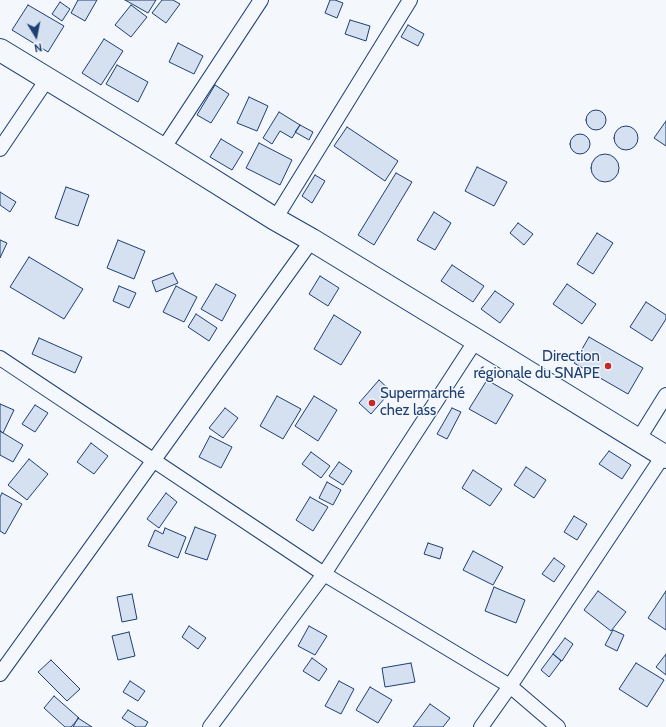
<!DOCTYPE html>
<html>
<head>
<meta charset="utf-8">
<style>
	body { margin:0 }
	#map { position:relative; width:666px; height:727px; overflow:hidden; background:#f4f7fb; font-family:Cabin,sans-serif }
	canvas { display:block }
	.north { position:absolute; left:16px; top:16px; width:40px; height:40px; -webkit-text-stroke:3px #f4f7fb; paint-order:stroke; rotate:170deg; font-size:11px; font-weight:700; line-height:16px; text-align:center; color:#1d3f73 }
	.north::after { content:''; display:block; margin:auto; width:14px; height:18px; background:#1d3f73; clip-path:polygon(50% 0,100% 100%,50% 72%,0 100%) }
</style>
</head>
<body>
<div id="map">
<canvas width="666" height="727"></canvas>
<div class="north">N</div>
</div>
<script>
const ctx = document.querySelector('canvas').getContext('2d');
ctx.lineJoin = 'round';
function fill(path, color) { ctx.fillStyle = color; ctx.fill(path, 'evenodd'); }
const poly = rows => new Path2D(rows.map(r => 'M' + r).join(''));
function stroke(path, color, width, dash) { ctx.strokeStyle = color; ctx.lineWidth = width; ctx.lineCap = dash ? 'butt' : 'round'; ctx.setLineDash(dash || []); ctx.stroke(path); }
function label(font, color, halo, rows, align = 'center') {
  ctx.font = font + ' Cabin,sans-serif'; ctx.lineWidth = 3; ctx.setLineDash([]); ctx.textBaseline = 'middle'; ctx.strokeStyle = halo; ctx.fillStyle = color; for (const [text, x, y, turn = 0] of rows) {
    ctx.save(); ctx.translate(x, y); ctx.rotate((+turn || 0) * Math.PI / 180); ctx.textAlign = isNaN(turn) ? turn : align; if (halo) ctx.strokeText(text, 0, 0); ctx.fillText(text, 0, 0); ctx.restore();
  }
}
const building = poly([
	[78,0,97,0,85,21,71,13,78,0],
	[125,0,156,0,148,13,125,0],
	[162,0,173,0,180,4,166,23,152,13,162,0],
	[330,0,335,0,343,3,337,18,325,13,330,0],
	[60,2,70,9,62,21,52,14,60,2],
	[28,5,64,26,48,52,12,30,28,5],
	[131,5,147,17,131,37,115,25,131,5],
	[350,20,370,26,366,41,345,34,350,20],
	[408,25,424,34,418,46,401,37,408,25],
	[104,39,123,51,101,85,82,73,104,39],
	[178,43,203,56,194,74,169,62,178,43],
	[117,65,148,82,138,102,106,84,117,65],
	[215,85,229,94,211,123,197,115,215,85],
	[249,97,268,106,257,131,237,123,249,97],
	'586 120a10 10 0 1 1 20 0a10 10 0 1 1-20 0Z',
	[279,112,300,125,292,138,280,131,272,144,263,138,279,112],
	[666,121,666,146,654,138,666,121],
	[300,125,313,132,309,140,295,132,300,125],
	'614 138a12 12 0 1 1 24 0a12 12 0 1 1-24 0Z',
	[347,127,398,161,385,181,334,146,347,127],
	'570 144a10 10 0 1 1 20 0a10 10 0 1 1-20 0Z',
	[221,139,243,152,232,170,210,157,221,139],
	[259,143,292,160,280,185,246,168,259,143],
	'591 168a14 14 0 1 1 28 0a14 14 0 1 1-28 0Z',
	[477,167,507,182,494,206,465,191,477,167],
	[396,173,412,182,374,245,358,235,396,173],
	[315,175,325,181,312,203,302,196,315,175],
	[66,187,89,195,78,226,55,218,66,187],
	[0,192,16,202,10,212,0,205,0,192],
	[434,212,451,223,435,250,417,240,434,212],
	[518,223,533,234,524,245,510,233,518,223],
	[597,233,613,243,593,274,577,264,597,233],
	[0,240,7,243,0,258,0,240],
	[118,240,145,251,134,279,107,268,118,240],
	[29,257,83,289,64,319,10,287,29,257],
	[452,265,484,286,473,302,441,281,452,265],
	[173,273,178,283,156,292,152,281,173,273],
	[320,276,339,288,328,306,309,294,320,276],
	[216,284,236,295,222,321,201,309,216,284],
	[567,284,596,304,582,324,553,304,567,284],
	[119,286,136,293,129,308,113,301,119,286],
	[176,286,197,297,184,322,163,312,176,286],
	[495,291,514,304,500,323,481,309,495,291],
	[646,302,666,315,666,319,652,341,630,327,646,302],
	[196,314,217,328,209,341,188,327,196,314],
	[334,315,361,332,341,365,314,349,334,315],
	[589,337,643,368,628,394,574,363,589,337],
	[39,338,82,357,75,373,32,354,39,338],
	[379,380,391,391,371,414,359,403,379,380],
	[487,380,513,395,496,424,469,409,487,380],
	[277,396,301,409,283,439,260,426,277,396],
	[314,396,337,410,318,441,295,426,314,396],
	[0,404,14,410,3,433,0,431,0,404],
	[35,405,48,413,35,432,22,424,35,405],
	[225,408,238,418,223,438,209,428,225,408],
	[452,408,461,412,447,439,437,434,452,408],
	[0,431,23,445,13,462,0,455,0,431],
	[210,436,232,447,221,468,199,457,210,436],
	[91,443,108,456,94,474,77,462,91,443],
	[609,451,631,465,622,479,599,464,609,451],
	[311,452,330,466,321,478,302,464,311,452],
	[29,459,48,474,27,500,8,485,29,459],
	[339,462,352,471,343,485,329,476,339,462],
	[526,467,546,480,534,498,514,485,526,467],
	[473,470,502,489,490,506,462,488,473,470],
	[327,482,341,490,333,505,319,498,327,482],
	[2,493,22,504,5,534,0,531,0,497,2,493],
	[166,493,177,502,159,528,147,519,166,493],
	[310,497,328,507,313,531,296,520,310,497],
	[574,516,587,524,577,540,564,532,574,516],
	[195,527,216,535,207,560,185,553,195,527],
	[165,528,186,537,178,558,148,546,155,530,163,534,165,528],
	[428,543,443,548,440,559,424,554,428,543],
	[473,551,503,567,493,585,463,570,473,551],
	[554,558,565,566,554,582,542,574,554,558],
	[494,587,525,600,516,623,485,611,494,587],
	[598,591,626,612,611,631,584,610,598,591],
	[666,591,666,630,648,618,666,591],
	[132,594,137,619,122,622,117,597,132,594],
	[189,626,206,638,198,649,182,637,189,626],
	[309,626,327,636,315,655,298,646,309,626],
	[613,630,624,635,617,651,605,645,613,630],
	[129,632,135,656,118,660,112,636,129,632],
	[565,638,573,644,562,661,553,654,565,638],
	[553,654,561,661,549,677,541,670,553,654],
	[666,654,666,675,656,667,666,654],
	[312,658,327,669,319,681,303,671,312,658],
	[51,660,80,689,67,701,38,672,51,660],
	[411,663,415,682,385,687,382,668,411,663],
	[636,663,664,680,647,707,619,689,636,663],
	[130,681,145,691,138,701,123,692,130,681],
	[339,681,354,689,341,714,325,706,339,681],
	[370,687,392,700,378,723,356,710,370,687],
	[54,696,79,718,71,727,65,727,44,708,54,696],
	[430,704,450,718,443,727,413,727,430,704],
	[128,710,148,722,145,727,136,727,122,718,128,710],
	[78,718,92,727,73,727,78,718]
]);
fill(building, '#d5e0f0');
stroke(building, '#1d3f73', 1);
const street = poly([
	[0,149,48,78],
	[163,149,261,0],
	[275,219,410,0],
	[0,358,324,574,510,686,558,727],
	[638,440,666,395],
	[0,674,312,240],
	[210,727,324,574,476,340],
	[481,727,510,686,663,456]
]);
const highway = poly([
	[0,50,163,149,275,219,312,240,476,340,666,457]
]);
stroke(street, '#1d3f73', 16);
stroke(highway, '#1d3f73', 24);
stroke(street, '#f4f7fb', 14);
stroke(highway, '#f4f7fb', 22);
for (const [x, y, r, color] of [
	[608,366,4,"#c62828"],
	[372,403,4,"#c62828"]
]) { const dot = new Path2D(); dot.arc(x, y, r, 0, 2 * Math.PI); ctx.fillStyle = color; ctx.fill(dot); stroke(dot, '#f4f7fb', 1.5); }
label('15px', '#1d3f73', '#f4f7fb', [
	["Direction",600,357],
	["régionale du SNAPE",600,374],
	["Supermarché",380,394,"left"],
	["chez lass",380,411,"left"]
], 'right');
</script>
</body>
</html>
